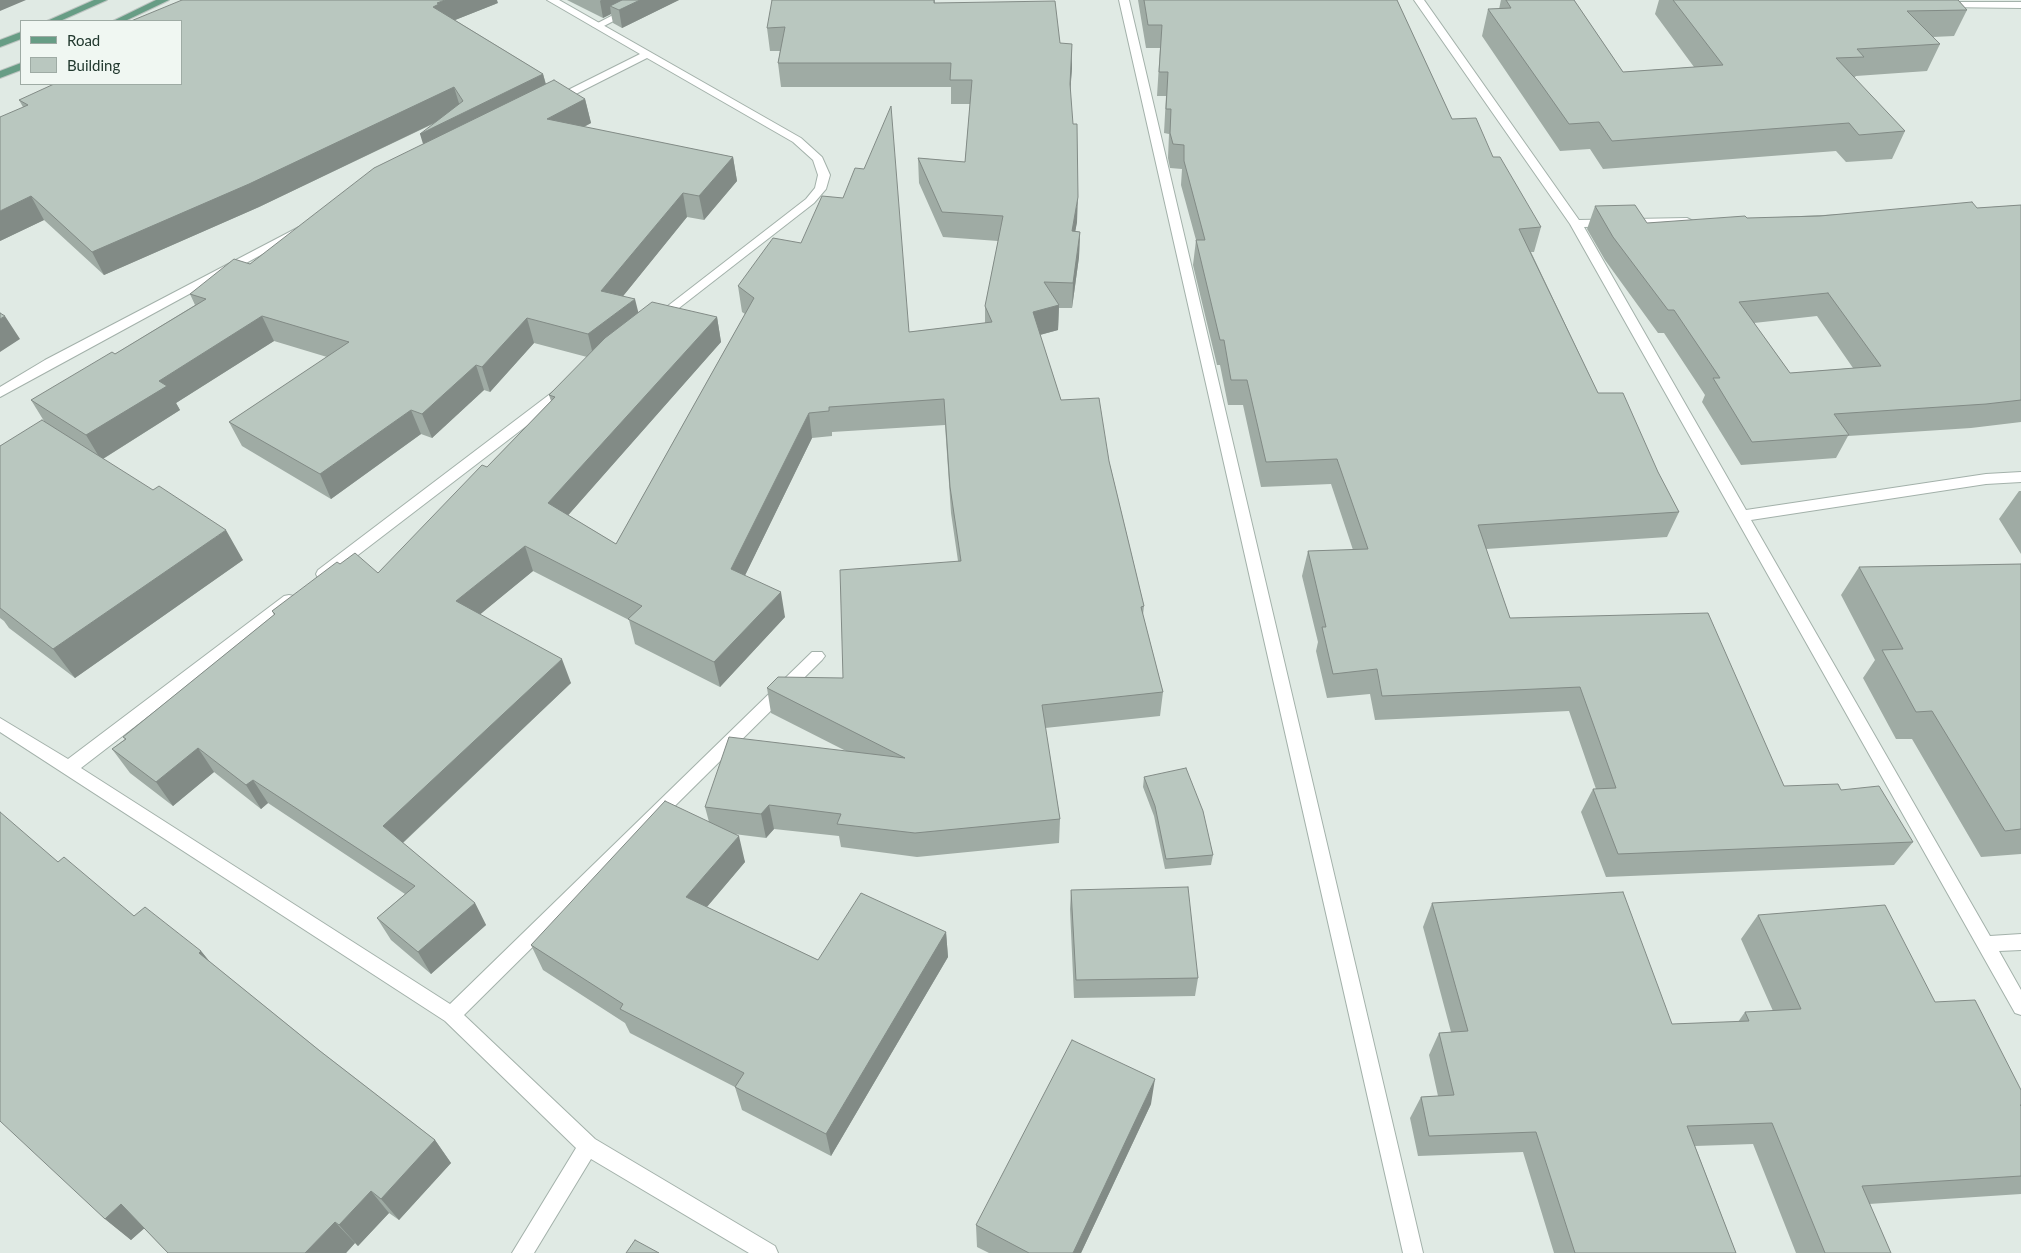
<!DOCTYPE html>
<html>
<head>
<meta charset="utf-8">
<style>
	body { margin:0 }
	#map { position:relative; width:2021px; height:1253px; overflow:hidden; background:#e0eae4; font-family:Lato,sans-serif }
	canvas { display:block }
	.legend { position:absolute; left:20px; top:20px; width:162px; height:65px; box-sizing:border-box; background:#f0f7f2; border:1px solid #9eaba4; margin:0; padding:6px 9px; list-style:none; font-size:15px; color:#22392f }
	.legend li { display:flex; align-items:center; gap:10px; height:25px }
	.legend b { width:25px; border:1px solid #9eaba4 }
</style>
</head>
<body>
<div id="map">
<canvas width="2021" height="1253"></canvas>
<ul class="legend">
<li><b style="height:6px;background:#679d85"></b>Road</li>
<li><b style="height:14px;background:#b9c7bf"></b>Building</li>
</ul>
</div>
<script>
const ctx = document.querySelector('canvas').getContext('2d');
ctx.lineJoin = 'round';
const poly = rows => new Path2D(rows.map(r => 'M' + r).join(''));
function stroke(path, color, width, dash) { ctx.strokeStyle = color; ctx.lineWidth = width; ctx.lineCap = dash ? 'butt' : 'round'; ctx.setLineDash(dash || []); ctx.stroke(path); }
function fill(path, color) { ctx.fillStyle = color; ctx.fill(path, 'evenodd'); }
const lane = poly([
	[642,0,654,0,600,28,592,26,642,0]
]);
const street = poly([
	[547,0,559,0,801,138,822,157,830,175,826,189,814,203,661,322,657,323,651,319,806,199,815,188,818,175,813,160,793,142,647,58,560,102,552,102,552,98,640,54,547,0],
	[1119,0,1129,0,1423,1253,1403,1253,1119,0],
	[1414,0,1424,0,1579,220,1687,218,1693,221,1687,224,1584,227,1746,510,1986,474,2021,472,2021,482,1986,484,1751,520,1990,936,2021,934,2021,950,1999,951,2021,990,2021,1015,2015,1013,1570,224,1414,0],
	[1939,2,2021,2,2021,8,1942,7,1939,6,1939,2],
	[299,227,303,228,303,232,0,397,0,387,45,360,299,227],
	[567,384,573,388,572,391,328,578,318,578,316,574,318,570,562,385,567,384],
	[289,595,294,596,296,600,294,604,81,768,450,1004,812,652,822,652,825,656,822,660,464,1015,595,1139,775,1246,778,1253,749,1253,591,1159,534,1253,512,1253,576,1148,445,1021,0,732,0,718,68,759,284,596,289,595]
]);
const primary = poly([
	[94,0,107,0,60,21,47,21,94,0],
	[156,0,169,0,125,21,113,21,156,0],
	[21,32,21,39,0,47,0,40,21,32],
	[21,63,21,70,0,78,0,71,21,63]
]);
stroke(lane, '#a3b1aa', 2);
stroke(street, '#a3b1aa', 2);
stroke(primary, '#bdc4c1', 2);
fill(lane, '#fff');
fill(street, '#fff');
fill(primary, '#679d85');
fill(poly([
	[567,0,679,0,622,28,613,23,611,14,603,18],
	[935,0,935,3,1060,43,1072,68,1070,90,1077,222,1075,231,1080,232,1079,257,1072,308,1059,308,1058,330,1040,335,1061,400,1109,461,1144,606,1143,615,1163,692,1160,716,1045,728,1060,819,1059,843,917,857,841,847,839,836,774,829,766,838,734,834,745,862,707,907,818,960,946,932,948,957,831,1156,742,1110,735,1087,630,1033,625,1023,543,970,531,945,709,822,705,807,846,751,771,713,767,688,843,678,958,561,951,513,945,425,832,432,832,436,812,438,745,575,785,617,720,687,635,644,629,620,533,571,480,614,571,683,403,843,475,903,486,925,431,974,391,940,377,918,405,894,268,803,261,809,214,772,173,806,130,773,112,749,125,739,123,737,274,615,272,611,340,564,378,573,487,467,551,401,549,395,587,357,534,343,490,392,484,390,432,438,421,434,331,499,242,446,229,422,327,357,274,341,176,403,180,410,103,459,243,560,75,678,9,628,4,621,0,618,0,446,44,421,31,400,115,354,195,305,190,294,250,264,423,144,435,123,259,207,104,275,44,220,0,241,23,107,19,100,498,3,455,20,543,74,546,84,585,99,591,123,584,127,733,157,737,181,704,220,687,217,623,296,638,312,717,317,721,342,568,515,616,544,745,314,742,312,738,286,909,332,985,323,985,306,998,241,943,237,919,183,918,158,965,162,970,104,951,104,951,87,781,87,778,63,780,51,770,51,767,28],
	[1138,0,1397,0,1452,119,1493,157,1541,227,1534,252,1531,252,1598,393,1658,472,1679,512,1667,537,1486,549,1510,618,1784,786,1841,790,1913,842,1894,865,1606,877,1581,812,1593,789,1596,789,1569,711,1375,720,1370,694,1327,698,1316,651,1318,642,1302,576,1308,551,1353,550,1331,484,1261,487,1243,405,1228,405,1220,365,1217,365,1193,265,1196,240,1181,185,1182,169,1170,168,1168,158,1169,134,1164,133,1166,96,1157,96,1160,48,1146,48],
	[1501,0,1574,0,1623,72,1694,67,1655,14,1659,0,1958,0,1967,10,1954,36,1933,37,1940,44,1927,71,1856,76,1854,78,1905,131,1892,159,1846,162,1836,151,1603,169,1590,149,1560,151,1482,36,1488,9,1499,9],
	[2021,205,2021,422,1971,428,1848,436,1836,458,1741,465,1702,402,1705,395,1664,333,1658,333,1605,260,1587,229,1595,206,1647,223,1977,208],
	[1817,316,1853,368,1790,373,1754,323],
	[2019,491,2021,491,2021,554,1999,519],
	[2021,564,2021,854,1981,857,1912,739,1896,739,1863,678,1875,660,1841,595,1859,567],
	[1144,777,1213,855,1211,865,1165,869,1154,816,1143,787],
	[58,862,134,916,201,951,210,962,320,1051,435,1140,451,1163,399,1220,389,1213,358,1246,355,1243,346,1253,168,1253,144,1228,131,1240,105,1219],
	[1071,890,1198,978,1195,996,1074,998,1070,909],
	[1432,903,1672,1024,1738,1022,1745,1012,1773,1011,1741,939,1758,915,1935,1002,2021,1090,2021,1194,1869,1204,1891,1253,1796,1253,1753,1144,1695,1146,1736,1253,1554,1253,1523,1152,1418,1156,1410,1118,1421,1097,1438,1096,1429,1055,1439,1033,1451,1032,1423,927],
	[1151,1104,1081,1253,989,1253,977,1247,976,1225]
]), '#9faba4');
fill(poly([
	[0,0,26,0,0,11],
	[445,0,497,0,498,3,445,24,433,7,437,3],
	[601,0,638,0,610,6,611,14,603,18,600,1],
	[640,0,679,0,622,28,619,10],
	[1072,44,1072,68,1069,109,1070,84],
	[543,74,549,97,427,157,420,134],
	[454,87,461,110,259,207,104,275,92,252],
	[585,99,591,123,553,143,547,119],
	[733,157,737,181,704,220,699,196],
	[683,193,687,217,607,316,601,291],
	[31,196,44,220,0,241,0,211],
	[1078,197,1077,222,1071,256,1072,231],
	[1080,232,1079,257,1072,308,1073,283],
	[635,299,641,323,594,359,588,334],
	[1059,305,1058,330,1032,337,1033,312],
	[5,316,20,339,0,352,0,319],
	[262,316,274,341,176,403,180,410,101,460,86,435,159,381],
	[717,317,721,342,556,529,548,503],
	[527,318,534,343,490,392,482,367],
	[476,365,484,390,432,438,422,414],
	[411,410,421,434,331,499,320,474],
	[809,413,812,438,736,594,731,569],
	[226,530,243,560,75,678,53,649],
	[525,546,533,571,466,626,456,601],
	[781,592,785,617,720,687,714,662],
	[562,659,571,683,396,849,383,826],
	[198,748,214,772,173,806,156,782],
	[253,780,268,803,261,809,246,785],
	[769,805,774,829,766,838,761,814],
	[739,836,745,862,694,922,686,897],
	[475,903,486,925,431,974,418,952],
	[946,932,948,957,831,1156,826,1134],
	[201,951,222,977,199,953],
	[1155,1079,1151,1104,1081,1253,1073,1253],
	[435,1140,451,1163,399,1220,381,1199],
	[371,1191,389,1213,358,1246,339,1225],
	[121,1204,147,1226,131,1240,105,1219],
	[335,1222,355,1243,346,1253,305,1253]
]), '#828b86');
const building = poly([
	[182,0,445,0,437,3,439,4,433,7,543,74,420,134,463,101,454,87,249,184,92,252,31,196,0,211,0,117,28,105,19,100,54,84,181,84,181,21,131,21,182,0],
	[622,0,640,0,619,10,610,6,622,0],
	[772,0,934,0,934,3,1055,1,1060,43,1072,44,1070,84,1073,124,1077,124,1078,197,1072,231,1080,232,1073,283,1044,282,1059,305,1033,312,1061,400,1099,398,1109,461,1144,606,1141,607,1163,692,1042,705,1060,819,915,833,837,824,841,814,769,805,761,814,705,807,729,737,905,758,767,688,778,677,843,678,840,570,961,561,950,487,944,399,829,407,829,411,809,413,731,569,781,592,714,662,628,619,642,606,525,546,456,601,562,659,383,826,475,903,418,952,377,918,415,886,253,780,246,785,198,748,156,782,112,749,126,739,123,737,275,614,272,611,337,562,340,564,355,553,378,573,482,465,487,467,555,397,549,395,605,338,652,302,717,317,548,503,616,544,754,298,738,286,773,238,801,243,822,196,843,198,855,168,864,169,891,106,909,332,992,322,985,306,1003,216,942,212,918,158,965,162,972,80,950,80,951,63,778,63,785,27,767,28,772,0],
	[1144,0,1397,0,1452,119,1476,118,1493,157,1500,157,1541,227,1519,229,1598,393,1623,393,1658,472,1679,512,1478,525,1510,618,1708,613,1784,786,1838,784,1841,790,1879,786,1913,842,1618,854,1593,789,1616,788,1580,687,1382,696,1377,669,1333,674,1322,627,1326,627,1308,551,1368,549,1337,459,1266,462,1247,380,1231,380,1224,340,1220,340,1196,240,1205,240,1184,161,1184,145,1173,144,1170,133,1171,109,1166,109,1168,72,1159,72,1162,25,1148,25,1144,0],
	[1506,0,1574,0,1623,72,1723,65,1673,0,1958,0,1967,10,1907,11,1940,44,1857,49,1864,57,1836,58,1905,131,1859,135,1849,123,1612,141,1599,122,1569,124,1488,9,1511,8,1506,0],
	[554,80,585,99,547,119,733,157,699,196,683,193,601,291,635,299,588,334,527,318,482,367,476,365,422,414,411,410,320,474,229,422,349,342,262,316,159,381,167,386,86,435,31,400,112,352,115,354,206,299,190,294,234,259,250,264,374,168,554,80],
	[1972,202,1977,208,2021,205,2021,400,1986,404,1834,414,1849,435,1752,442,1713,378,1720,378,1674,310,1668,310,1613,237,1595,206,1635,205,1647,223,1745,216,1747,218,1820,216,1972,202],
	[1828,293,1881,366,1790,373,1739,302,1828,293],
	[0,313,5,316,0,319,0,313],
	[42,420,153,490,159,486,226,530,53,649,0,608,0,446,42,420],
	[2021,564,2021,829,2005,831,1932,711,1916,712,1882,650,1903,649,1859,567,2021,564],
	[1186,768,1203,811,1213,855,1166,859,1155,806,1144,777,1186,768],
	[665,801,739,836,686,897,818,960,861,893,946,932,826,1134,735,1087,744,1073,620,1009,623,1004,531,945,665,801],
	[0,812,58,862,64,857,134,916,145,907,201,951,199,953,320,1051,435,1140,381,1199,371,1191,339,1225,335,1222,305,1253,168,1253,121,1204,105,1219,0,1121,0,812],
	[1188,887,1198,978,1076,980,1071,890,1188,887],
	[1623,892,1672,1024,1749,1021,1745,1012,1801,1009,1758,915,1885,905,1935,1002,1975,1000,2021,1090,2021,1105,2020,1105,2021,1106,2021,1176,1862,1186,1891,1253,1825,1253,1772,1123,1687,1126,1736,1253,1575,1253,1536,1132,1429,1136,1421,1097,1454,1095,1439,1033,1468,1031,1432,903,1623,892],
	[1072,1040,1155,1079,1073,1253,1029,1253,976,1225,1072,1040],
	[635,1240,659,1253,626,1253,635,1240]
]);
fill(building, '#b9c7bf');
stroke(building, '#828b86', 1);
</script>
</body>
</html>
